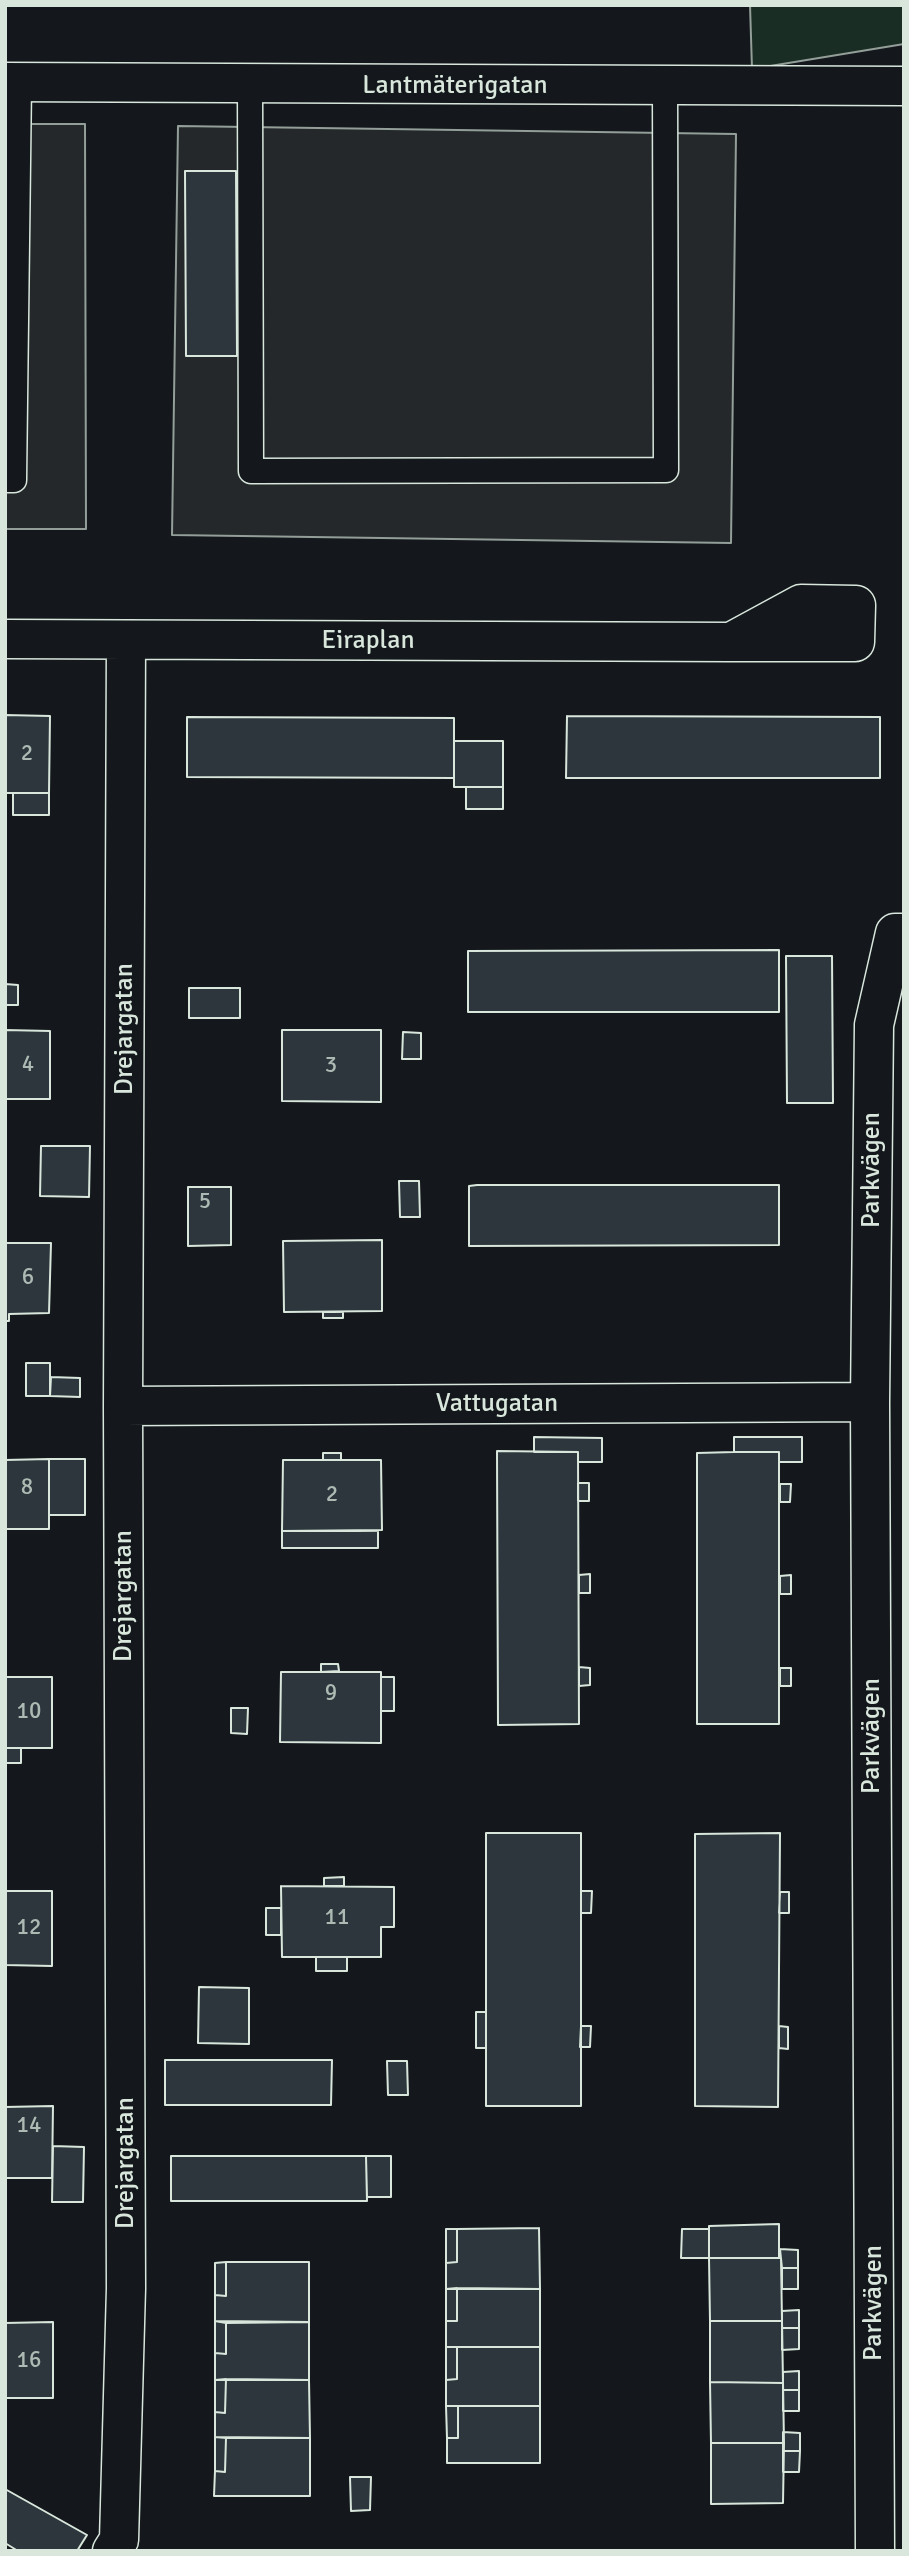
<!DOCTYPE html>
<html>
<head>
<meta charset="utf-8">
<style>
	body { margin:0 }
	#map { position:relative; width:909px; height:2556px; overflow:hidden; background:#14181c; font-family:Signika,sans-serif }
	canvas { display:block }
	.frame { position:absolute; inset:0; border:7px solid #d8e6dc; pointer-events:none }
</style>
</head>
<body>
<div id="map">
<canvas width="909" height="2556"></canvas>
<div class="frame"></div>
</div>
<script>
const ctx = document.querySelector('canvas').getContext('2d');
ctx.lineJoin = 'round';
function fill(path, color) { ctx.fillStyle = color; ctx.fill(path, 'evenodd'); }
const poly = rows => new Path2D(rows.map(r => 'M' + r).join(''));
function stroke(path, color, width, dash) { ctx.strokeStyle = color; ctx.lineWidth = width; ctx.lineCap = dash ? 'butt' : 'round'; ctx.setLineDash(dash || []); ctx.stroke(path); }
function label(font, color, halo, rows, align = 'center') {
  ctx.font = font + ' Signika,sans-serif'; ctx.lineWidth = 5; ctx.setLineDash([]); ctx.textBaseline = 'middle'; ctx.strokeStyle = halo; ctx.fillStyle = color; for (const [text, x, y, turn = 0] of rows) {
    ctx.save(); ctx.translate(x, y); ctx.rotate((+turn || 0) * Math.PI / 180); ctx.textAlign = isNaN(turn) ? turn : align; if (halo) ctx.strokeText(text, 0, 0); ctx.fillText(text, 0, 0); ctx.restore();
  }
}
const green = poly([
	[750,5,904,5,904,44,752,69,750,5]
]);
fill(green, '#1a2d24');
stroke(green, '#939e99', 2);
const parking = poly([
	[5,124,85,124,86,529,5,529,5,124],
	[178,126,736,134,731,543,172,535,178,126]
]);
fill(parking, '#24282b');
stroke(parking, '#939e99', 2);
const building = poly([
	[185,171,236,171,237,356,186,356,185,171],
	[5,715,50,716,49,793,5,793,5,715],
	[567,716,880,717,880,778,566,778,567,716],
	[187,717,454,718,454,778,187,777,187,717],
	[454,741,503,741,503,787,454,787,454,741],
	[466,787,503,787,503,809,466,809,466,787],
	[13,793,49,793,49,815,13,815,13,793],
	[779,950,779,1012,468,1012,468,951,779,950],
	[786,956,832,956,833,1103,787,1103,786,956],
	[5,984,18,985,18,1005,5,1005,5,984],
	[189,988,240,988,240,1018,189,1018,189,988],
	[5,1030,50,1031,50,1099,5,1099,5,1030],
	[282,1030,381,1030,381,1102,282,1101,282,1030],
	[403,1032,421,1033,421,1059,402,1059,403,1032],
	[41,1146,90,1146,89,1197,40,1196,41,1146],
	[399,1181,419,1181,420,1217,400,1217,399,1181],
	[477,1185,779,1185,779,1245,469,1246,469,1186,477,1185],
	[188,1187,231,1187,231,1245,188,1246,188,1187],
	[382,1240,382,1311,284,1312,283,1241,382,1240],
	[5,1243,51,1243,49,1313,9,1314,9,1321,5,1321,5,1243],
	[323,1312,343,1312,343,1318,323,1318,323,1312],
	[26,1363,50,1363,50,1396,26,1396,26,1363],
	[51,1377,80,1378,80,1397,50,1396,51,1377],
	[534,1437,602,1438,602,1462,578,1462,578,1452,534,1452,534,1437],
	[734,1437,802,1437,802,1462,779,1462,779,1452,734,1452,734,1437],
	[497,1451,578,1452,579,1724,498,1725,497,1451],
	[734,1452,779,1452,779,1724,697,1724,697,1453,734,1452],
	[323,1453,341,1453,341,1460,323,1460,323,1453],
	[49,1459,49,1529,5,1529,5,1460,49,1459],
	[49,1459,85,1459,85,1515,49,1515,49,1459],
	[283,1460,381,1460,382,1530,282,1531,283,1460],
	[578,1483,589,1483,589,1501,578,1501,578,1483],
	[780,1484,791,1484,790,1502,780,1502,780,1484],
	[282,1531,378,1531,378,1548,282,1548,282,1531],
	[590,1574,590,1593,579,1593,579,1575,590,1574],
	[791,1575,791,1594,780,1594,780,1576,791,1575],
	[321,1664,338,1664,339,1671,321,1672,321,1664],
	[579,1667,590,1668,590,1685,579,1686,579,1667],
	[780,1668,791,1668,791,1686,780,1686,780,1668],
	[281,1672,381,1672,381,1743,280,1742,281,1672],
	[5,1677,52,1677,52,1748,5,1748,5,1677],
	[381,1677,394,1677,394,1711,381,1711,381,1677],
	[231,1708,248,1708,247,1734,231,1733,231,1708],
	[5,1748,21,1748,21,1763,5,1763,5,1748],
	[486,1833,581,1833,581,2106,486,2106,486,1833],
	[780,1833,778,2107,695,2106,695,1834,780,1833],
	[344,1877,344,1886,324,1886,324,1878,344,1877],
	[281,1886,394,1887,394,1927,381,1927,381,1957,282,1957,281,1886],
	[5,1891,52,1891,52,1966,5,1965,5,1891],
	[581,1891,592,1891,591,1913,581,1913,581,1891],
	[780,1892,789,1892,789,1913,779,1913,780,1892],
	[266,1908,281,1908,281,1935,266,1935,266,1908],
	[316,1957,347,1957,347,1971,316,1971,316,1957],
	[199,1987,249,1988,249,2044,198,2043,199,1987],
	[476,2012,486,2012,486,2048,476,2048,476,2012],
	[581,2026,591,2026,590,2047,580,2047,581,2026],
	[779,2026,788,2027,788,2049,779,2048,779,2026],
	[165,2060,332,2060,331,2105,165,2105,165,2060],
	[387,2061,407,2061,408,2095,388,2095,387,2061],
	[53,2106,52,2178,5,2178,5,2107,53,2106],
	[53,2146,84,2147,83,2202,52,2202,53,2146],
	[171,2156,366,2156,367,2201,171,2201,171,2156],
	[366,2156,391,2156,391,2197,367,2197,366,2156],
	[779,2224,779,2258,709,2258,709,2226,779,2224],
	[539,2228,540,2289,446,2289,446,2263,457,2262,457,2229,539,2228],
	[446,2229,457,2229,457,2262,446,2263,446,2229],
	[682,2229,709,2229,709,2258,681,2258,682,2229],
	[780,2249,798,2250,798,2268,782,2268,780,2249],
	[709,2258,781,2258,782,2321,710,2321,709,2258],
	[226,2262,226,2296,215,2295,215,2263,226,2262],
	[226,2262,309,2262,309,2322,215,2321,215,2295,226,2296,226,2262],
	[782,2268,798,2268,798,2289,782,2289,782,2268],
	[457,2288,540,2289,540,2347,446,2347,446,2321,457,2321,457,2288],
	[457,2288,457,2321,446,2321,446,2289,457,2288],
	[799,2310,799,2328,782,2328,782,2311,799,2310],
	[215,2321,226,2323,226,2354,215,2353,215,2321],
	[710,2321,782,2321,783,2383,710,2382,710,2321],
	[53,2322,53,2398,5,2398,5,2323,53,2322],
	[309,2322,309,2380,215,2380,215,2353,226,2354,226,2323,309,2322],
	[782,2328,799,2328,799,2349,782,2350,782,2328],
	[446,2347,457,2347,457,2379,446,2380,446,2347],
	[457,2347,540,2347,540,2406,446,2406,446,2380,457,2379,457,2347],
	[799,2371,799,2390,783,2390,783,2372,799,2371],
	[226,2379,309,2380,310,2438,215,2437,215,2412,225,2413,226,2379],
	[226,2379,225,2413,215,2412,215,2380,226,2379],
	[710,2382,783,2383,784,2443,711,2443,710,2382],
	[783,2390,799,2390,799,2411,783,2411,783,2390],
	[446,2406,458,2406,458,2438,447,2438,446,2406],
	[458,2406,540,2406,540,2463,447,2463,447,2438,458,2438,458,2406],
	[783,2432,800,2433,800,2451,783,2451,783,2432],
	[215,2437,226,2438,225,2472,215,2471,215,2437],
	[226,2438,310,2438,310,2496,214,2496,215,2471,225,2472,226,2438],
	[711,2443,784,2443,783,2503,711,2504,711,2443],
	[783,2451,800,2451,799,2472,783,2472,783,2451],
	[350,2477,371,2477,370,2510,351,2511,350,2477],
	[5,2489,87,2535,77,2551,18,2551,5,2543,5,2489]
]);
fill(building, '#2c363c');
stroke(building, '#d8e6dc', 2);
const lane = poly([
	[250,84,251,471,666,470,665,87],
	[5,480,14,480,19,82]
]);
const street = poly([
	[5,82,904,86],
	[5,639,731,642,855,642,856,605,801,604,731,642],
	[123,1406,870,1402],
	[112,2551,119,2540,126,2288,123,1406,126,640],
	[875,2551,870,1402,874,1025,895,933,904,933]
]);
stroke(lane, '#d8e6dc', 27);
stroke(street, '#d8e6dc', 41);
stroke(lane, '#14181c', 24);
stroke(street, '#14181c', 38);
label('23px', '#adbab4', null, [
	["2",27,754],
	["4",28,1065],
	["3",331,1066],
	["5",205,1202],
	["6",28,1278],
	["8",27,1488],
	["2",332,1495],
	["9",331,1694],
	["10",29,1712],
	["11",337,1918],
	["12",29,1928],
	["14",29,2126],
	["16",29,2361]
]);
label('26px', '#d8e6dc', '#14181c', [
	["Lantmäterigatan",455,86],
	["Eiraplan",368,641],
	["Drejargatan",125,1029,-90],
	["Parkvägen",872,1170,-90],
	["Vattugatan",497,1404],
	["Drejargatan",124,1596,-90],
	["Parkvägen",872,1736,-90],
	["Drejargatan",126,2163,-90],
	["Parkvägen",874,2303,-90]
]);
</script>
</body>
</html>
